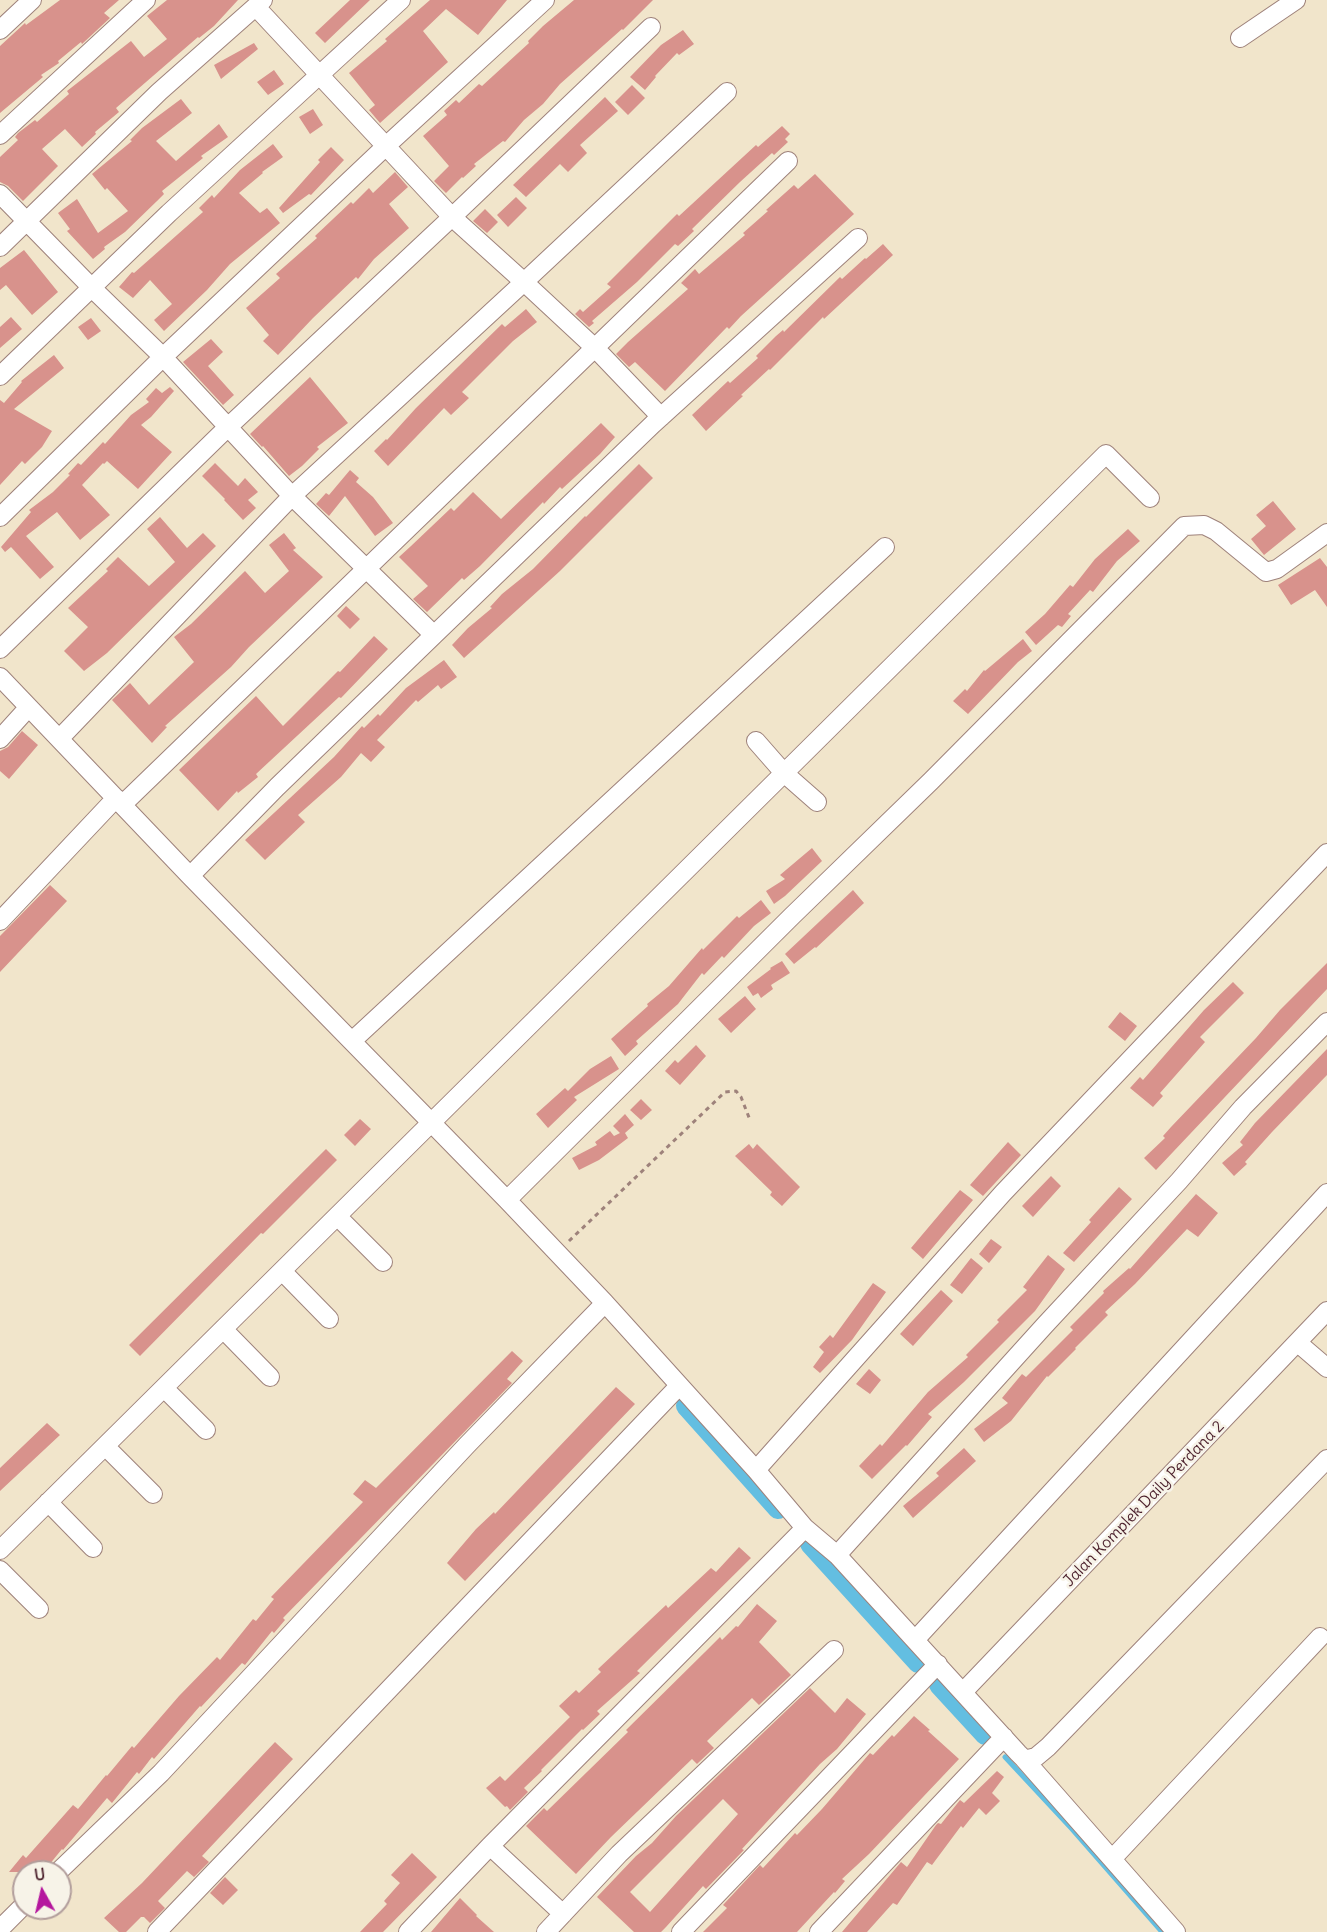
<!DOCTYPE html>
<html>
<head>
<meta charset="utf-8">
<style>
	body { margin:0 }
	#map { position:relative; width:1327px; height:1932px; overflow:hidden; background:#f1e5cb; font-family:Delius,sans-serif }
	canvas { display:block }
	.north { position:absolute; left:12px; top:1860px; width:60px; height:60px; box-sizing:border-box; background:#f7f3e8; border:2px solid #b29e9c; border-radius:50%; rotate:352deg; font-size:16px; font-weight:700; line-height:24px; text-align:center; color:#4a1f2b }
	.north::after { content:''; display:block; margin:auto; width:21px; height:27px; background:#b5179e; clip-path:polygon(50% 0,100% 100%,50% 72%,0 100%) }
</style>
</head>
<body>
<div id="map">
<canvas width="1327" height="1932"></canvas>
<div class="north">U</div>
</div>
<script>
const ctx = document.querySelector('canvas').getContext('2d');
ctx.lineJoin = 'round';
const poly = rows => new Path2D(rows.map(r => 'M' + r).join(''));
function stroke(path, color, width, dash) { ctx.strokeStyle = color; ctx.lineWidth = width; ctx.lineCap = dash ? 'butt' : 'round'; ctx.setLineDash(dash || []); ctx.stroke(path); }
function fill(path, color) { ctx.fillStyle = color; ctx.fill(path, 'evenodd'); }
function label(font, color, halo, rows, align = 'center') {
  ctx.font = font + ' Delius,sans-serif'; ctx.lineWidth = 5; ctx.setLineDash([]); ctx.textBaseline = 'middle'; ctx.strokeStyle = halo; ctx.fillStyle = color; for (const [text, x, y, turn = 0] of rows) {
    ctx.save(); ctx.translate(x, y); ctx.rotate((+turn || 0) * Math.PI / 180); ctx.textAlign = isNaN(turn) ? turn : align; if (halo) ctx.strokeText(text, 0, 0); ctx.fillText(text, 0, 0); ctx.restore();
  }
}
stroke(poly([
	[1005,1757,1072,1829,1162,1932]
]), '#63bee1', 5);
stroke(poly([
	[686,1406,778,1509],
	[810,1544,918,1663],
	[939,1685,985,1735]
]), '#63bee1', 20);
fill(poly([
	[60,0,119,0,104,13,110,18,82,44,81,42,58,61,59,63,41,75,43,77,0,113,0,46,25,23,26,25],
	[167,0,238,0,214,26,199,38,198,37,116,108,119,112,95,132,96,134,82,147,65,129,42,149,58,166,23,201,8,186,0,182,0,157,18,140,15,137,18,133,35,120,37,122,69,94,67,91,131,41,144,57,167,39,147,16],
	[350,0,370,0,325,43,315,33],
	[430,0,507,0,478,35,446,9,423,31,448,62,380,123,369,110,375,105,349,73,387,41,385,39],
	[574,0,653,0,623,30,622,29,560,84,543,104,524,120,505,142,503,141,474,164,476,166,463,178,462,177,446,193,434,181,449,166,423,136,447,115,444,111,456,100,459,103,479,84,482,86,529,43,528,41,543,26],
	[683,30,694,44,679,55,677,53,655,76,656,77,645,90,630,77,661,45],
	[254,43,258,49,221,79,214,65],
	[274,70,284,84,268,95,257,82],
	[632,85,645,98,628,115,615,102],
	[605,97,618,111,580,145,587,153,568,172,560,164,526,197,513,185],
	[181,99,192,113,156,141,176,161,219,124,228,137,201,156,203,158,162,191,164,194,157,201,125,232,104,247,105,249,93,259,67,231,70,229,58,213,77,199,98,233,128,211,107,188,105,190,92,174,132,141,130,140,142,128],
	[313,109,323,125,310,134,299,117],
	[782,126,790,134,785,139,788,142,774,155,772,153,740,182,692,229,694,231,678,246,675,244,637,282,592,321,594,323,589,327,575,314,580,309,583,312,611,287,607,284,677,214,679,216,756,145,758,147],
	[273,144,283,157,262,172,263,173,239,193,260,213,267,208,280,223,230,264,207,290,164,331,154,320,172,304,150,280,133,298,119,287,132,272,134,273,203,212,199,208,212,195,214,198,240,170],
	[331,147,344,160,311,195,309,194,283,213,279,208,320,162,318,160],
	[395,172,408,187,389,204,409,228,374,259,358,279,356,277,313,318,278,355,263,341,269,335,246,308,280,278,276,274,317,238,315,236,351,202,353,204,369,188,373,193],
	[815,174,854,214,741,316,729,329,727,327,665,391,635,362,629,367,616,354,628,342,688,289,681,283,695,269,699,274,745,235,743,233,768,211,766,210,794,185,798,189],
	[516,197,527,208,508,227,497,215],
	[485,209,498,222,487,233,473,221],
	[883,244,893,255,824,319,823,317,770,370,769,369,741,395,743,396,706,431,692,415,728,381,730,383,758,358,756,356,776,336,783,330,784,332,840,277,842,279,865,258,866,259],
	[24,250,58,292,32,315,6,285,0,290,0,268],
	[526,309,537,322,513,341,462,392,469,398,451,415,444,408,388,466,374,451,386,439,387,440,416,408,502,324,505,327],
	[11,317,22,329,0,348,0,327],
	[91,318,101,331,88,340,78,327],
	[211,339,223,352,208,366,234,395,223,405,183,362],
	[54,355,64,368,14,409,52,431,42,447,25,464,22,461,0,485,0,400,4,403,22,382,21,381],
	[310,377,348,423,317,447,319,449,302,466,289,476,263,446,262,447,250,434],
	[170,387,174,391,151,417,141,425,172,452,138,489,107,461,104,464,103,463,82,485,110,515,80,540,57,512,26,536,54,567,40,579,11,547,5,552,1,547,31,512,29,510,53,492,70,475,68,474,78,463,81,465,103,442,105,444,131,415,149,402,146,399,156,388,162,393],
	[601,423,615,437,600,454,562,489,560,487,544,504,543,502,480,566,464,580,462,578,427,612,413,599,428,586,399,557,411,546,451,508,454,511,473,492,501,519],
	[215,463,238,486,245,478,258,492,248,500,256,508,243,520,224,500,225,499,202,476],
	[639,464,653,478,560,571,464,658,452,645,468,628,492,608,490,607,502,594,533,569,585,516,586,517],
	[350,470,359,478,356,482,373,497,393,523,375,536,345,496,329,516,316,504,326,493,329,495],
	[1273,501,1296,529,1264,555,1251,539,1266,526,1256,515],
	[160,517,187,548,203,533,216,546,107,653,84,671,64,651,88,627,68,608,108,571,106,569,118,557,149,586,175,562,147,529],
	[1128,529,1140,541,1117,561,1093,592,1090,590,1068,614,1071,616,1062,627,1058,625,1036,645,1025,632,1045,614,1070,585,1073,587,1095,559],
	[284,533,296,548,293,550,323,577,249,647,231,667,165,726,167,727,152,743,112,700,130,683,149,705,194,662,174,637,191,624,245,571,265,593,289,571,269,545],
	[1320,558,1327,567,1327,607,1315,590,1291,605,1278,585],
	[346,606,360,619,350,629,337,616],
	[374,636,388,649,341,698,339,697,256,774,258,777,238,793,237,791,218,811,179,770,256,696,283,726,338,671,340,672],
	[1023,639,1032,651,1018,662,968,714,953,701,965,689,967,691,984,670,985,671],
	[444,660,457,677,441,689,438,685,418,702,416,700,377,740,385,747,371,762,361,753,341,777,298,815,305,822,265,860,245,840,334,757,362,726,364,728,378,714,380,716,406,688],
	[22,731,38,745,9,779,0,771,0,751,8,747],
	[812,848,822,861,785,896,774,904,766,891,785,879,780,875],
	[50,885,67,901,0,972,0,936],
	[853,890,864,903,816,948,815,947,794,964,785,954],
	[761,900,771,913,754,926,724,958,722,956,704,975,702,973,678,1004,636,1041,638,1044,625,1056,611,1039,648,1006,647,1004,669,986,702,948,703,950,737,916,739,918],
	[782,961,790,973,771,985,773,989,761,998,758,993,753,996,747,987,771,969,770,968],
	[1327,963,1327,989,1156,1170,1144,1158,1165,1138,1163,1136,1171,1127,1256,1038,1280,1010],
	[1233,982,1244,993,1200,1037,1205,1042,1160,1093,1163,1096,1153,1107,1130,1088,1140,1077,1143,1080,1204,1010],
	[745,996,756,1009,731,1033,718,1019],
	[1120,1012,1137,1026,1125,1041,1108,1027],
	[696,1045,706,1056,680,1085,665,1071,675,1060,678,1063],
	[1327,1049,1327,1075,1272,1132,1245,1162,1247,1164,1234,1176,1222,1163,1243,1145,1240,1142,1255,1123],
	[611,1056,619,1069,574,1097,577,1100,548,1128,536,1114,565,1088,568,1091,590,1069],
	[641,1099,652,1110,641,1120,630,1110],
	[625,1114,634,1125,625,1133,628,1138,599,1160,579,1170,572,1158,597,1145,595,1142,610,1131,614,1136,620,1133,613,1126],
	[360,1119,371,1129,355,1146,344,1135],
	[1008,1142,1021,1155,983,1196,970,1185],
	[749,1144,753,1149,757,1144,800,1187,782,1206,770,1195,772,1192,735,1156],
	[326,1149,337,1160,263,1234,261,1233,140,1356,129,1345],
	[1051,1176,1061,1186,1033,1217,1022,1206],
	[1119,1187,1132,1199,1074,1262,1063,1253,1091,1222,1089,1220],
	[960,1190,973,1200,923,1259,911,1248],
	[1196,1194,1218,1213,1198,1237,1187,1229,1135,1284,1105,1312,1108,1315,1075,1348,1076,1349,1048,1377,1047,1376,1011,1421,984,1442,974,1429,1008,1403,1002,1398,1022,1374,1026,1377,1073,1330,1070,1327,1104,1293,1103,1291,1129,1268,1130,1269],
	[991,1239,1002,1247,989,1263,979,1254],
	[1048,1255,1065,1269,1035,1311,964,1382,928,1414,932,1417,907,1446,906,1445,872,1479,859,1466,880,1444,882,1446,928,1392,968,1357,966,1355,999,1322,997,1320,1027,1290,1023,1287],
	[971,1258,983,1268,962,1294,950,1285],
	[873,1283,886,1292,852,1340,820,1373,813,1367,824,1352,819,1347,830,1335,833,1338],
	[941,1290,953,1301,913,1346,900,1334],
	[512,1351,523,1361,507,1379,512,1383,283,1618,285,1620,274,1633,272,1631,245,1665,242,1663,201,1707,200,1706,154,1759,152,1757,139,1774,137,1772,112,1803,107,1798,63,1850,62,1849,49,1865,46,1862,41,1869,45,1872,9,1872,23,1855,26,1858,73,1805,78,1809,106,1775,107,1776,132,1746,134,1748,179,1696,217,1657,220,1660,253,1619,256,1621,274,1599,271,1597,363,1502,353,1494,365,1480,376,1488],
	[869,1369,881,1380,870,1394,856,1384],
	[616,1387,635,1404,465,1581,447,1563,476,1529,494,1512,495,1514],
	[47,1423,60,1435,0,1491,0,1468],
	[964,1448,976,1461,913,1518,903,1506,939,1476,936,1473],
	[739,1547,751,1558,637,1671,640,1673,597,1711,600,1714,583,1730,582,1729,541,1770,542,1771,524,1788,528,1792,510,1810,507,1806,505,1807,486,1788,500,1776,505,1781,570,1717,559,1706,576,1690,579,1693,601,1672,598,1669,666,1605,668,1608,711,1568,716,1572],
	[757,1604,777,1621,759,1642,791,1675,759,1705,752,1698,707,1741,714,1748,697,1764,692,1759,611,1837,576,1874,526,1826,544,1808,547,1811,628,1732,626,1730,705,1652,720,1637,722,1640,736,1626,738,1627],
	[810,1688,835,1713,847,1698,866,1714,837,1749,820,1764,742,1849,744,1850,706,1889,703,1886,666,1927,661,1932,634,1932,597,1897,636,1856,652,1843,676,1816],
	[723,1799,738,1814,650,1912,630,1892],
	[914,1716,930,1730,928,1731,959,1759,869,1854,842,1879,845,1881,835,1893,834,1892,797,1932,703,1932,727,1908,723,1905,760,1865,763,1868,795,1833,797,1835,822,1809,870,1753,873,1755,892,1735,894,1737],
	[275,1742,293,1759,202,1856,209,1862,194,1877,187,1871,158,1901,165,1908,150,1923,144,1917,141,1917,126,1932,119,1932,104,1918,142,1883],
	[997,1771,1004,1777,992,1793,1000,1801,986,1815,979,1808,963,1828,961,1826,932,1865,927,1862,897,1905,893,1903,867,1932,842,1932,901,1862,907,1867,936,1825,938,1823,941,1824,960,1800,964,1803],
	[412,1853,437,1877,383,1932,360,1932,387,1904,384,1901,400,1883,391,1875],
	[225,1877,238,1890,223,1905,210,1893],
	[460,1898,477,1915,476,1916,494,1932,431,1932]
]), '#d8928c');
const minor = poly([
	[256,7,452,217,524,282,727,92],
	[0,30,32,0],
	[1240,38,1296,0],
	[0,135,146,0],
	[0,194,92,288,163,357,292,496,434,635,653,424,858,238],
	[0,247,159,92,263,0],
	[0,376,169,213,401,0],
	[0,517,163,357,386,146,545,0],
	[0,649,228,427,452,217,651,27],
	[0,677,190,876,507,1200,605,1303,756,1470,805,1528,837,1555,1045,1325,1179,1181,1243,1107,1327,1022],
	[60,738,292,496,524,282,595,348,661,417],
	[0,739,28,708],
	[756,741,784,773,817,802],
	[123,804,788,161],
	[190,876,277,787,434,635],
	[0,921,116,798],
	[352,1041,885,547],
	[507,1200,792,916,931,781,1184,526,1204,525,1216,531,1266,572,1277,569,1327,533],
	[337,1216,383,1262],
	[282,1271,329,1319],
	[223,1329,270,1377],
	[1298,1343,1327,1368],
	[164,1388,206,1430],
	[105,1446,153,1494],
	[756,1470,1003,1193,1327,853],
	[48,1502,93,1548],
	[0,1550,1106,454,1150,498],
	[837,1555,1018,1753,1024,1759,1028,1759,1036,1757,1048,1747,1327,1459],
	[0,1570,39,1609],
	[915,1640,1327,1193],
	[963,1692,1327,1311],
	[1024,1759,1176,1932],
	[490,1846,563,1914],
	[1112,1859,1320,1637],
	[58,1872,161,1773,467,1445,605,1303],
	[0,1929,24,1905],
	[157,1932,679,1386],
	[408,1932,490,1846,805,1528],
	[546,1932,619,1854,834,1650],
	[681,1932,938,1664],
	[819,1932,1004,1737]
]);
stroke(minor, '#9e827b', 20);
stroke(poly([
	[569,1241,725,1092,736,1091,741,1097,750,1120]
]), '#9e827b', 3, [4.5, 4.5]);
stroke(minor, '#fff', 18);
label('16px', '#4a1f2b', '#f7f3e8', [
	["Jalan Komplek Daily Perdana 2",1144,1504,-46]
]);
</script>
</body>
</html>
